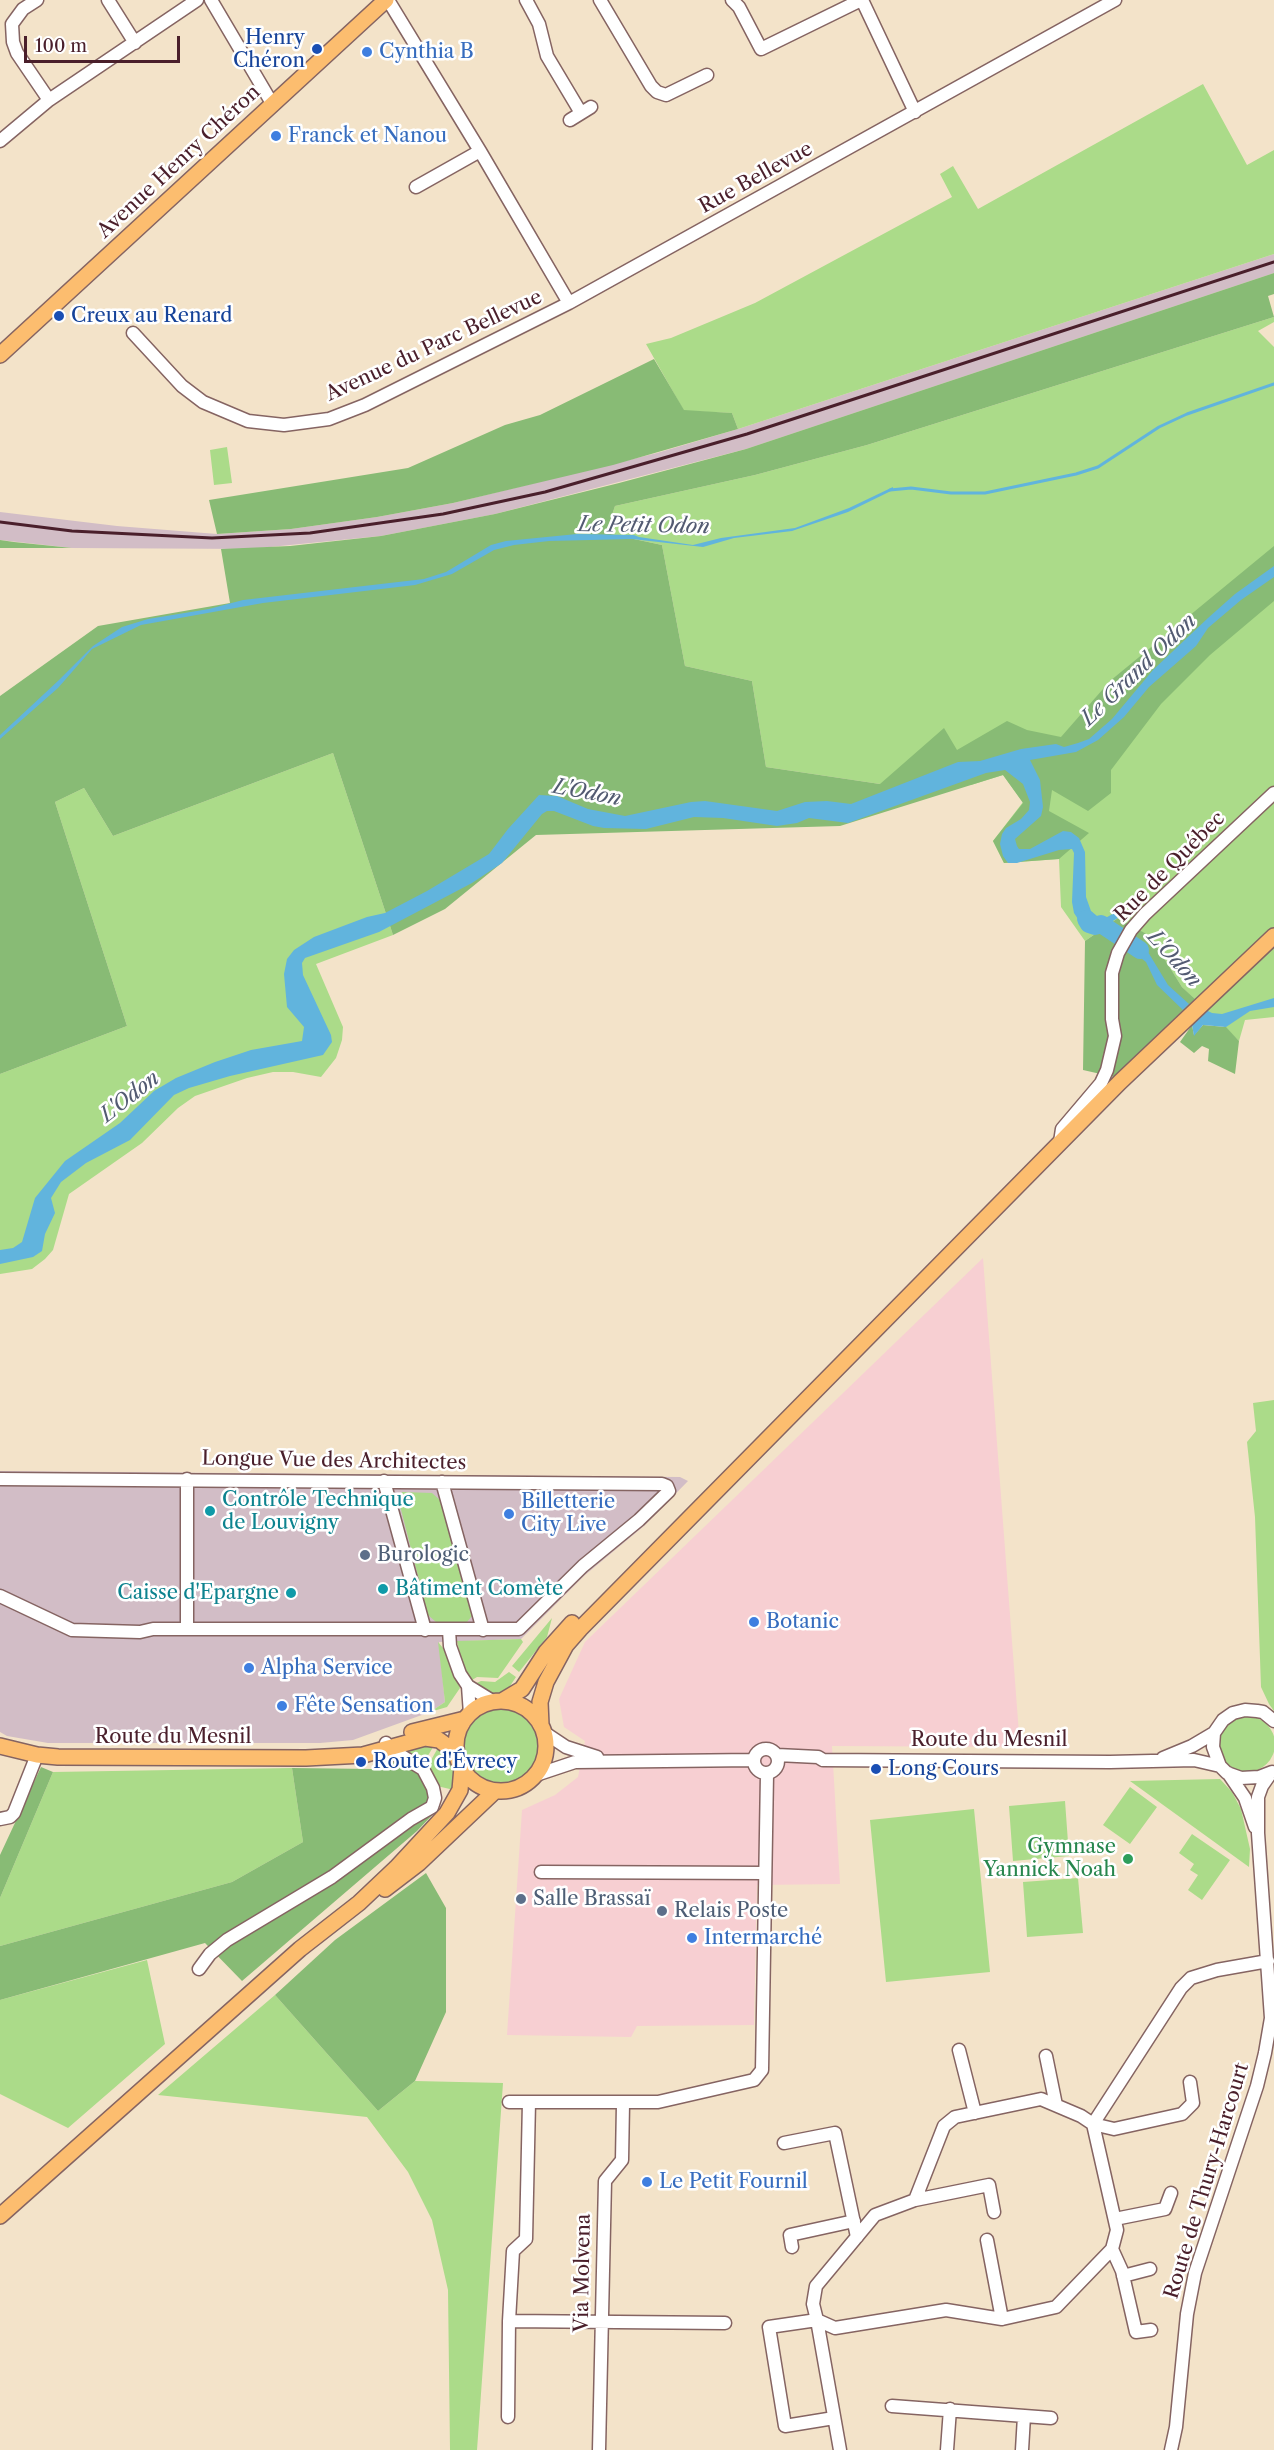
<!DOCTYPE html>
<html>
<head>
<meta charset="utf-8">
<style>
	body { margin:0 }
	#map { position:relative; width:1274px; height:2450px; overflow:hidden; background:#f3e3c9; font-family:"Libre Caslon Text",serif }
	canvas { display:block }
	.scale { position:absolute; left:24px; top:36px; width:156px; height:27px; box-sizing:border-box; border:3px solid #4a1f2b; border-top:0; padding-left:8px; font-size:18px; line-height:21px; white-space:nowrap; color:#4a1f2b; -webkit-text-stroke:4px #fff; paint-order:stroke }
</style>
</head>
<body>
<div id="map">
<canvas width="1274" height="2450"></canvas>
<div class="scale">100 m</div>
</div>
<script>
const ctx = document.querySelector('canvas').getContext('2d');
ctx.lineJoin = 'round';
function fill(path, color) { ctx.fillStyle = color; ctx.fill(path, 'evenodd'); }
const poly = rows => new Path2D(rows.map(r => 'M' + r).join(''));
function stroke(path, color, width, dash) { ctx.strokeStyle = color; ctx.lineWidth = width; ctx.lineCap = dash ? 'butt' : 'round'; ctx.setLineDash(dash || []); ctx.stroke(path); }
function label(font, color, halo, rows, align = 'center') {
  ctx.font = font + ' "Libre Caslon Text",serif'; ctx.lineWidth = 5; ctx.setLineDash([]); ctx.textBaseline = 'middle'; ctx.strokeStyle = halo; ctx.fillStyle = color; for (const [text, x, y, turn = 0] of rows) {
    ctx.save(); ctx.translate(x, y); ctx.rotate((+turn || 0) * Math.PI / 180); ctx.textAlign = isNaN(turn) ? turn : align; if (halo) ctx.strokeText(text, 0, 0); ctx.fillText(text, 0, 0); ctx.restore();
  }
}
fill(poly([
	[983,1258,1020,1747,832,1746,840,1884,757,1885,754,2025,637,2026,631,2037,507,2035,522,1810,555,1795,578,1777,585,1741,564,1727,559,1699,585,1642]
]), '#f7cfd2');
fill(poly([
	[1274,254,1274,273,746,449,495,514,381,536,250,549,72,548,0,540,0,512,117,526,217,534,291,529,377,517,453,503,657,453,738,429],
	[0,1471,680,1477,688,1481,644,1526,585,1575,521,1639,439,1642,445,1702,430,1712,353,1740,320,1743,48,1743,7,1736,0,1732]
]), '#d2bdc6');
fill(poly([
	[1203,84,1247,165,1274,150,1274,254,738,429,732,413,684,411,646,344,671,338,755,303,952,197,940,174,953,166,978,209],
	[1274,317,1274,322,1258,331,1274,347,1274,1017,1245,1020,1239,1041,1182,987,1149,936,1118,918,1085,941,1061,907,1059,859,1004,863,993,841,1023,802,1003,775,971,785,880,784,766,767,752,681,685,666,662,545,606,533,615,506,755,475,867,445],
	[227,447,232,483,214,485,210,450],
	[333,753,393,935,316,964,343,1027,342,1040,336,1058,321,1077,293,1072,273,1072,247,1078,195,1096,178,1108,142,1143,69,1194,53,1250,45,1259,32,1269,0,1274,0,1074,127,1026,55,802,84,788,113,836],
	[1274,1400,1274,1711,1269,1704,1261,1687,1255,1517,1247,1442,1256,1431,1253,1403],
	[402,1492,432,1493,441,1501,472,1616,467,1622,436,1622,428,1615,398,1498],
	[552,1618,547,1637,519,1672,512,1666],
	[521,1639,523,1642,498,1678,477,1677,472,1680,468,1676,462,1663,457,1641],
	[438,1642,443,1648,460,1688,447,1707,430,1712,445,1702],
	[509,1672,516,1677,508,1689,502,1693,493,1695,474,1684,481,1681,495,1682],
	'464 1747a38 38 0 1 1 76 0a38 38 0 1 1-76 0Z',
	'1219 1744a28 28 0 1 1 56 0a28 28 0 1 1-56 0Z',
	[435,1744,424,1762,421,1763,405,1755,405,1747],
	[439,1746,446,1750,449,1757,453,1769,454,1790,437,1786,426,1769],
	[292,1768,303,1842,232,1882,0,1946,0,1898,53,1772],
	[1220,1779,1232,1792,1241,1809,1250,1849,1249,1867,1130,1781],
	[1130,1787,1157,1807,1130,1844,1103,1825],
	[1065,1801,1069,1856,1013,1861,1009,1806],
	[974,1809,990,1972,886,1982,870,1820],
	[1192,1834,1230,1860,1202,1900,1188,1890,1198,1875,1190,1870,1194,1864,1179,1853],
	[1078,1878,1083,1933,1027,1937,1023,1882],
	[147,1960,165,2044,68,2128,0,2094,0,2000],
	[275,1995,378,2111,415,2081,503,2083,477,2450,450,2450,448,2290,432,2220,408,2172,367,2117,158,2095]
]), '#abdb89');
fill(poly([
	[1274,273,1274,294,1268,296,1274,317,867,445,755,475,615,506,606,533,662,545,685,666,752,681,766,767,880,784,944,728,957,750,1007,721,1027,730,1061,737,1110,681,1274,546,1274,601,1210,655,1161,704,1111,770,1111,793,1088,811,1052,790,1049,811,1089,833,1059,859,1004,863,993,841,1023,803,1003,775,840,826,536,835,445,909,393,935,333,753,113,836,84,788,55,802,127,1026,0,1074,0,696,98,626,230,603,221,549,290,546,381,536,495,514,619,483,746,449],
	[654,359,684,410,732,413,738,429,613,465,453,503,377,517,291,529,217,534,209,500,408,468,505,425,540,415],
	[0,540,14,542,72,548,0,548],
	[1118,918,1150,936,1182,987,1195,999,1114,1077,1083,1070,1085,941],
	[1192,1025,1194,1035,1203,1025,1226,1027,1239,1041,1235,1074,1208,1061,1209,1049,1202,1046,1194,1053,1180,1042],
	[396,1759,425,1776,439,1808,417,1831,242,1981,205,1943,0,2000,0,1946,232,1882,303,1842,292,1768,373,1769],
	[41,1767,53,1772,0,1898,0,1855],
	[426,1873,446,1908,446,2012,415,2081,378,2111,275,1995,335,1940]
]), '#88bb75');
fill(poly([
	[893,487,893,490,848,512,792,531,734,538,703,547,632,539,549,541,514,545,494,550,452,574,415,585,263,603,141,625,92,649,58,688,0,739,0,735,59,680,93,646,122,627,148,619,209,609,243,600,424,579,446,572,491,545,506,541,577,534,634,535,639,537,693,545,721,538,795,528,849,508],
	[1274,566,1274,577,1241,600,1208,628,1196,646,1149,687,1124,717,1098,740,1076,752,1030,760,1040,780,1043,807,1041,816,1015,839,1017,846,1019,849,1030,849,1063,831,1071,832,1079,838,1085,852,1086,897,1091,911,1102,920,1116,912,1118,918,1097,930,1082,925,1074,913,1072,902,1074,853,1072,849,1059,850,1017,863,1008,863,1003,856,1000,844,1002,834,1006,828,1021,819,1029,810,1030,802,1023,784,1005,770,986,773,848,823,809,818,797,823,777,826,723,818,694,817,646,829,604,828,593,826,554,811,547,811,542,814,502,863,472,883,379,932,305,958,302,963,303,975,331,1035,332,1042,323,1055,230,1076,189,1088,174,1095,130,1140,86,1163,61,1182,51,1198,55,1213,45,1234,42,1251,33,1257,0,1264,0,1250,13,1248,22,1242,35,1198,65,1161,120,1123,154,1091,176,1078,215,1062,251,1050,302,1041,304,1027,287,1007,284,974,287,959,294,950,314,937,367,917,385,913,427,891,489,854,508,829,539,795,557,796,588,809,625,816,691,802,705,801,777,811,805,802,827,801,851,804,958,762,980,761,1021,749,1056,744,1064,747,1078,743,1089,739,1112,719,1153,670,1208,618,1235,594],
	[1131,940,1148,952,1168,985,1189,1004,1183,1010,1157,985,1146,962,1127,947],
	[1274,998,1274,1007,1250,1011,1226,1027,1203,1025,1194,1036,1192,1025,1203,1015,1204,1009,1212,1013,1222,1014]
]), '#61b4dd');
stroke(poly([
	[890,490,911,488,951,493,985,493,1076,474,1098,467,1159,427,1187,414,1274,384]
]), '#61b4dd', 3);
stroke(poly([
	[1086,919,1089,924,1095,926,1101,924,1140,950]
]), '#61b4dd', 18);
const minor = poly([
	[37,0,23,9,12,24,13,42,17,53,49,100],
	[108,0,135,43],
	[211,0,273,105],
	[388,0,480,151,569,303,1115,0],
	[526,0,539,24,547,56,581,113],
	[600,0,651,86,657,92,666,95,707,75],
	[732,0,739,7,761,49,861,0],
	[862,0,915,112],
	[570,120,591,107],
	[0,141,49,100,197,0],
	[416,187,480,151],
	[133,333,182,386,203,402,248,421,284,425,329,419,365,405,569,303],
	[1060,1142,1062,1129,1101,1083,1107,1070,1115,1036,1112,1019,1112,973,1118,953,1131,930,1145,914,1274,793],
	[0,1479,662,1484,667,1486,669,1491,639,1520,583,1566,519,1629,153,1629,140,1632,72,1630,0,1596],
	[384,1481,425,1630],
	[442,1482,483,1630],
	[187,1629,187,1479],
	[449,1630,450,1646,460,1674,468,1686,494,1702],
	[468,1686,470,1714],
	[545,1733,566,1747,597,1757],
	'754 1761a12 12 0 1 1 24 0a12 12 0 1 1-24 0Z',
	[777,1755,818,1757,823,1760,1110,1762,1194,1760,1220,1766],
	[1163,1758,1192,1746,1214,1733],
	[1272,1772,1259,1777,1241,1778,1227,1773,1220,1766,1213,1747,1214,1733,1223,1720,1233,1713,1245,1710,1257,1711,1263,1712,1274,1721],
	[1228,1773,1245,1798,1255,1827],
	[536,1775,575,1762,754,1760],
	[0,1819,10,1817,14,1813,37,1755],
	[541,1872,765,1873],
	[199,1969,210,1954,227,1940,332,1877,411,1819,432,1807,435,1798,433,1788,423,1769,400,1755,395,1755,387,1748,386,1743],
	[959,2050,975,2113],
	[1046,2056,1056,2105],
	[509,2102,658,2102,754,2080,762,2070,767,1774],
	[1093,2124,1117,2230,1112,2249,1056,2307,1002,2319,946,2310,835,2328,817,2320,813,2304,816,2286,875,2215,915,2200,944,2126,955,2117,1041,2099,1081,2116,1093,2124,1114,2129,1182,2114,1193,2103,1190,2082],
	[1093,2124,1181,1988,1191,1978,1217,1970,1268,1961],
	[784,2143,835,2133,857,2237],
	[915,2200,989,2185,994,2212],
	[1115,2219,1165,2209,1171,2193],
	[987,2240,1002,2319],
	[792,2247,790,2235,854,2221],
	[1112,2249,1122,2271,1136,2332,1151,2330],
	[1123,2276,1150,2269],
	[509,2321,725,2323],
	[892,2406,1051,2418],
	[508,2417,509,2321,513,2251,526,2239,529,2102],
	[834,2418,785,2426,769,2327,817,2320,840,2450],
	[599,2450,605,2181,622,2160,623,2104],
	[947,2450,950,2409],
	[1022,2450,1024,2416],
	[1171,2450,1176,2427,1187,2314,1195,2273,1257,2086,1265,2053,1271,2018,1258,1833,1258,1797,1262,1786,1271,1773]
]);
const major = poly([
	[0,355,386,0],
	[502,1701,522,1689,546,1652,572,1623],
	'456 1746a45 45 0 1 1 90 0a45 45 0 1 1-90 0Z',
	[541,1725,540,1702,546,1682,566,1645,580,1629,1120,1082,1274,936],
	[412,1732,465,1719],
	[0,1746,37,1755,58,1757,306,1758,363,1755,425,1738,439,1740,457,1753],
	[385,1889,419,1863,495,1791],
	[0,2216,300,1949,359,1903,396,1868,447,1813,460,1790,462,1767]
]);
stroke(minor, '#856462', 15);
stroke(major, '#856462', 18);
stroke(minor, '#fff', 12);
stroke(major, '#fcbd6f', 15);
stroke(poly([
	[0,522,72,531,212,538,310,533,443,514,545,492,747,434,1274,262]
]), '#4a1f2b', 3);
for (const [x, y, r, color] of [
	[317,49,6,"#1a4fb4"],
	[367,52,6,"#3f7fe0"],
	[276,136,6,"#3f7fe0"],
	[59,316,6,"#1a4fb4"],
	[210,1511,6,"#0f9aa8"],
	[509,1514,6,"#3f7fe0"],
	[365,1555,6,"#5c6f8a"],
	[383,1589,6,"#0f9aa8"],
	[291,1593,6,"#0f9aa8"],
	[754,1622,6,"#3f7fe0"],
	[249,1668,6,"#3f7fe0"],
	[282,1706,6,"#3f7fe0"],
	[361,1762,6,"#1a4fb4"],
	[876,1769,6,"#1a4fb4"],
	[1128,1859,6,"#2e9e5b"],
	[521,1899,6,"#5c6f8a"],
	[662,1911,6,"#5c6f8a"],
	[692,1938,6,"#3f7fe0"],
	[647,2182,6,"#3f7fe0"]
]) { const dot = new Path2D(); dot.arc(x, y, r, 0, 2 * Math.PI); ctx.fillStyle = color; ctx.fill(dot); stroke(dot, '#fff', 2); }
label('20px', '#164399', '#fff', [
	["Henry",305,38,"right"],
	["Chéron",305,61,"right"],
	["Creux au Renard",71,316],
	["Route d'Évrecy",373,1762],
	["Long Cours",888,1769]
], 'left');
label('20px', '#366cbe', '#fff', [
	["Cynthia B",379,52],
	["Franck et Nanou",288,136],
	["Billetterie",521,1502],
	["City Live",521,1525],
	["Botanic",766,1622],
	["Alpha Service",261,1668],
	["Fête Sensation",294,1706],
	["Intermarché",704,1938],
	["Le Petit Fournil",659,2182]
], 'left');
label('20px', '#4a1f2b', '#fff', [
	["Avenue Henry Chéron",179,162,-43],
	["Rue Bellevue",756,178,-29],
	["Avenue du Parc Bellevue",434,346,-25],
	["Rue de Québec",1170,867,-45],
	["Longue Vue des Architectes",334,1461,1],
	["Route du Mesnil",173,1737],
	["Route du Mesnil",989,1740],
	["Route de Thury-Harcourt",1207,2181,-73],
	["Via Molvena",583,2273,-89]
]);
label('20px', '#0d838f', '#fff', [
	["Contrôle Technique",222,1500],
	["de Louvigny",222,1523],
	["Bâtiment Comète",395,1589],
	["Caisse d'Epargne",279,1593,"right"]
], 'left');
label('20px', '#4e5e75', '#fff', [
	["Burologic",377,1555],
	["Salle Brassaï",533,1899],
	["Relais Poste",674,1911]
], 'left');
label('20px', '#27864d', '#fff', [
	["Gymnase",1116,1847],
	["Yannick Noah",1116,1870]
], 'right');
label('italic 21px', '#535b72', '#fff', [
	["Le Petit Odon",644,526,1],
	["Le Grand Odon",1139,670,-44],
	["L'Odon",587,793,11],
	["L'Odon",1174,959,48],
	["L'Odon",130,1097,-38]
]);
</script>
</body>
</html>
